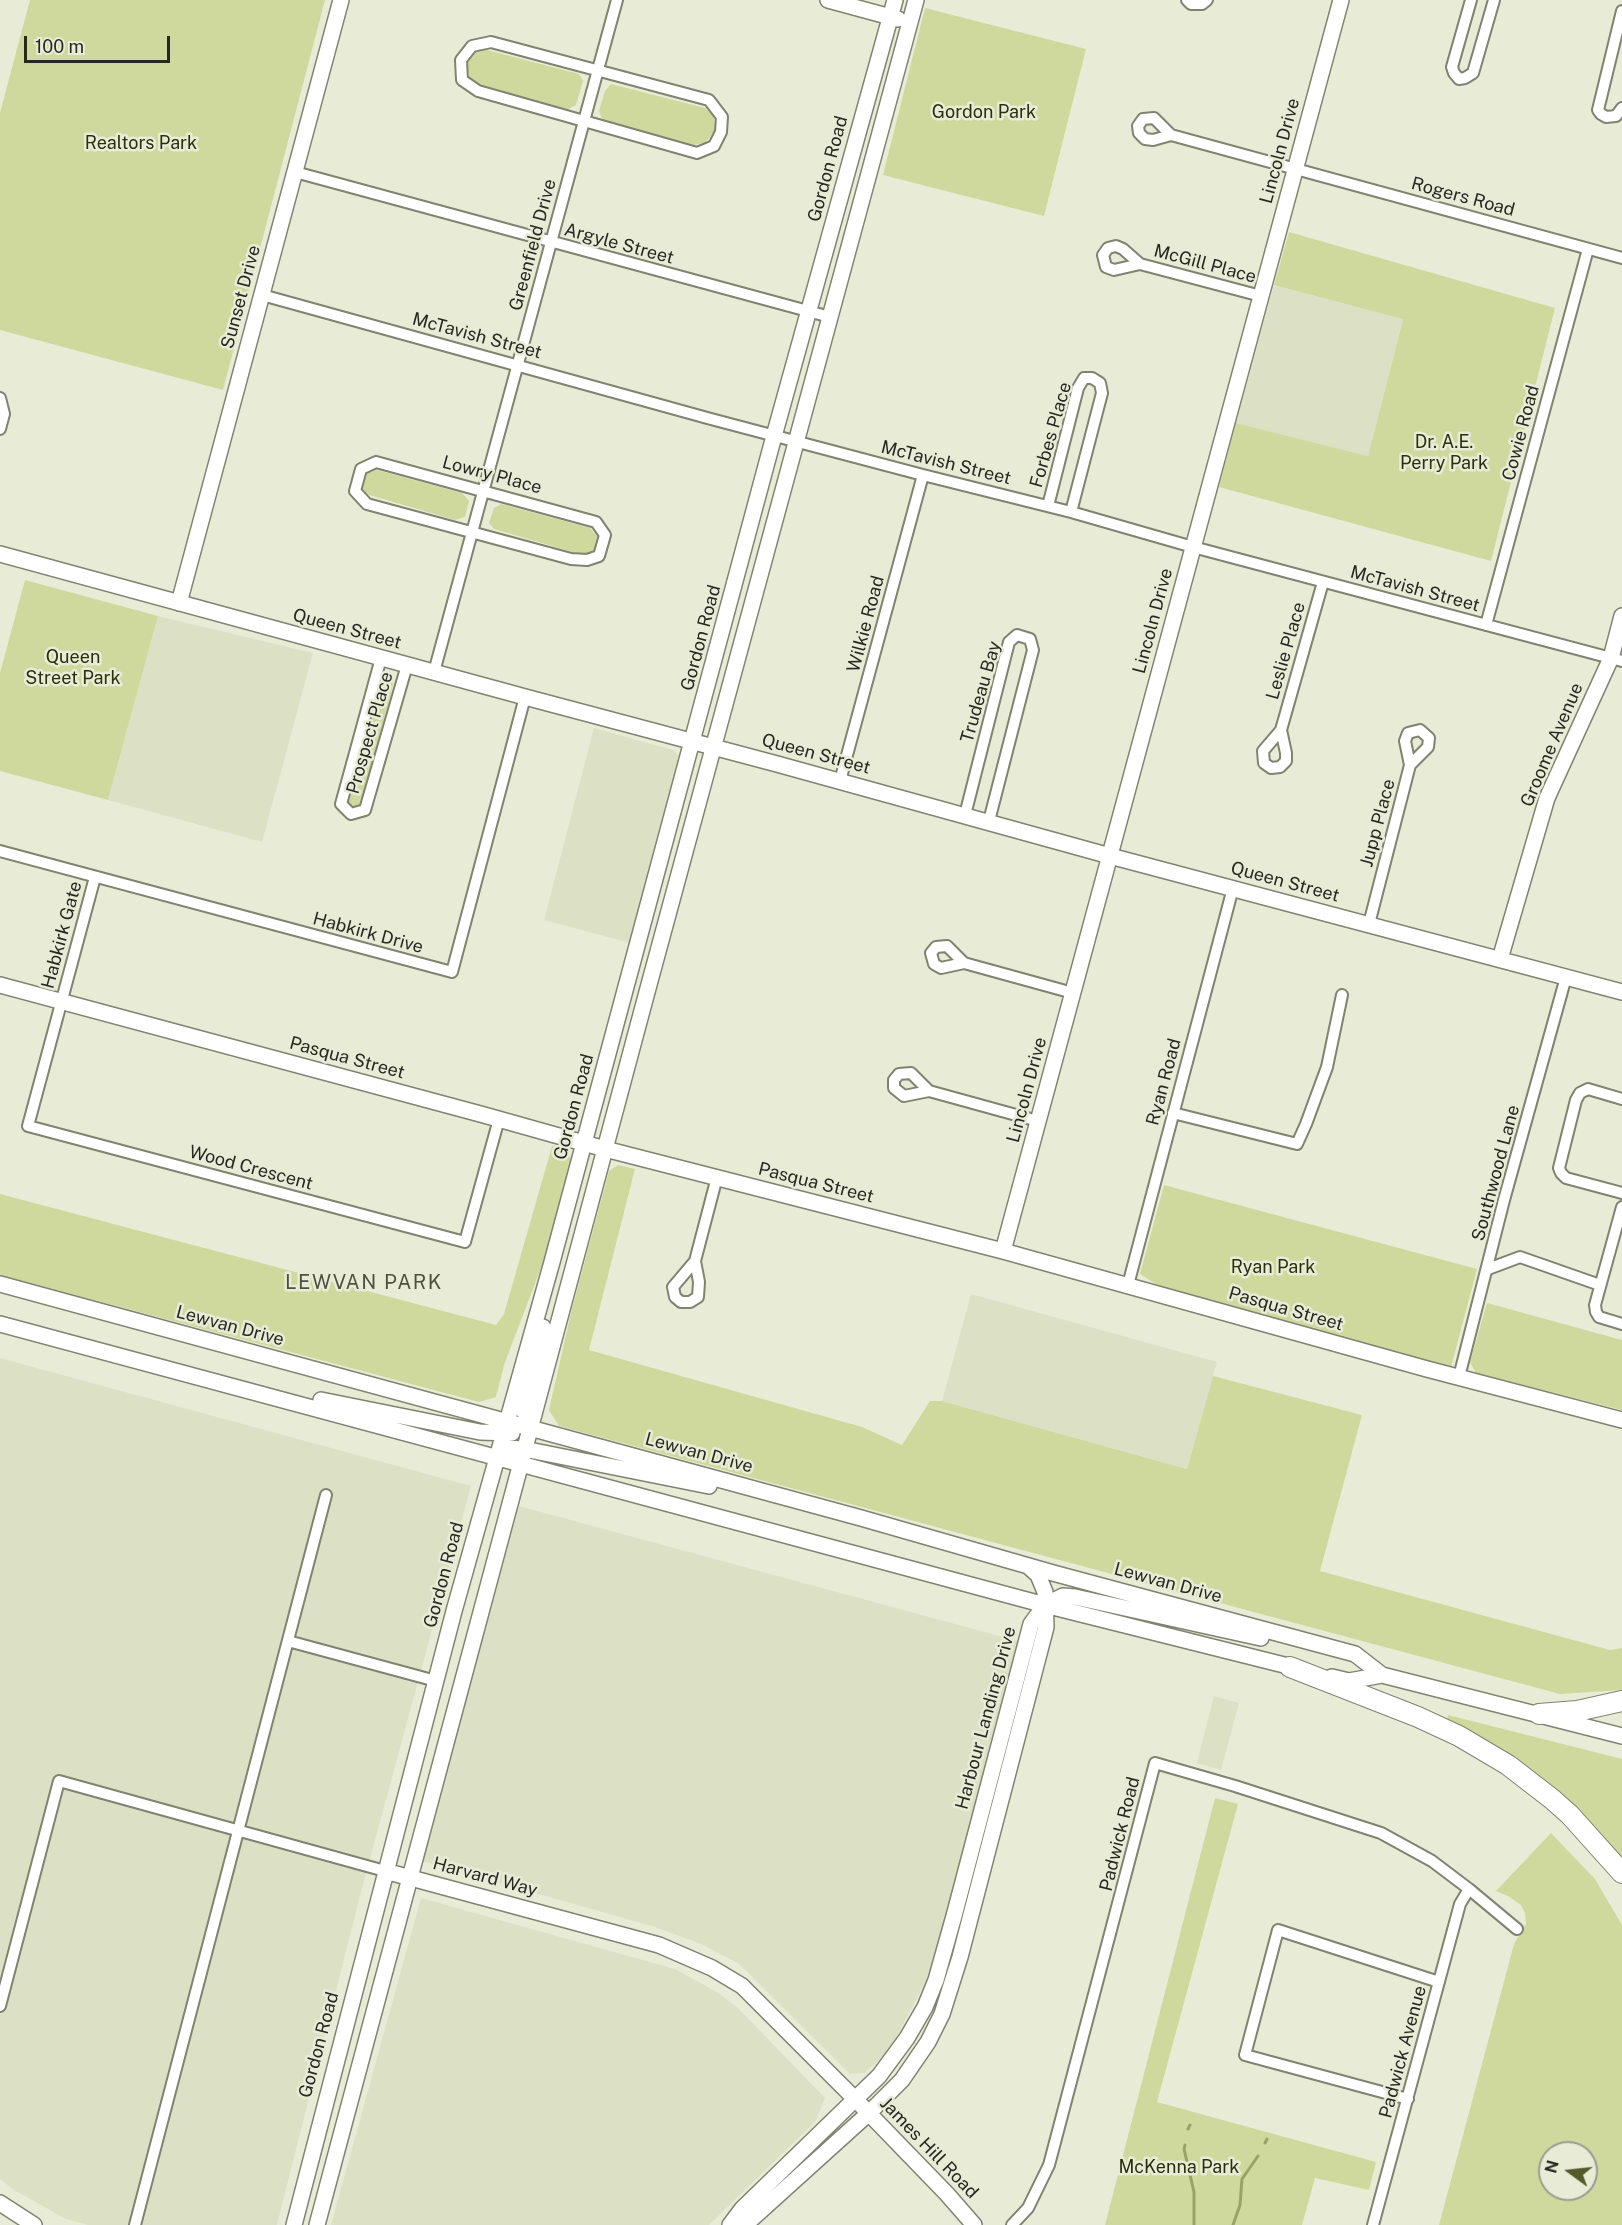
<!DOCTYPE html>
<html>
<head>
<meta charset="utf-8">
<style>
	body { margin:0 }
	#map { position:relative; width:1622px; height:2225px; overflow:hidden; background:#e8ecd7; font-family:"Public Sans",sans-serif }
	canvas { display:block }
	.north { position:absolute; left:1538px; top:2141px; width:60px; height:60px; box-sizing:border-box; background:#e8ecd7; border:2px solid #9b9e8e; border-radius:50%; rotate:285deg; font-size:16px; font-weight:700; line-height:24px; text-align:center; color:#272921 }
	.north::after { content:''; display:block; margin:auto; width:21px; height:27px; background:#545a29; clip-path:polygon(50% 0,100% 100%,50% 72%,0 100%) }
	.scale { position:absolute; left:24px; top:36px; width:146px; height:27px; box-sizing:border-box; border:3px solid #272921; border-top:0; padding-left:8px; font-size:18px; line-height:21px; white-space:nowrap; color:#272921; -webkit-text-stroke:4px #e8ecd7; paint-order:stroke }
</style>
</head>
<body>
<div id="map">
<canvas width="1622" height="2225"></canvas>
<div class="north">N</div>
<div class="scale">100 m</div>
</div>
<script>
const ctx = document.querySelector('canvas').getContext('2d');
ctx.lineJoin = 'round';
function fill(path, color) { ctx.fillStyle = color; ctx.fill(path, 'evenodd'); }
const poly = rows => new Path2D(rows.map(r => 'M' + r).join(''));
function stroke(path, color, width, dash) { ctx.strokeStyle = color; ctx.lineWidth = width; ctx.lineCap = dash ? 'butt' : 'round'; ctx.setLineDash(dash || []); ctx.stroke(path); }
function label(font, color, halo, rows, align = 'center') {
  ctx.font = font + ' "Public Sans",sans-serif'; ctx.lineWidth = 5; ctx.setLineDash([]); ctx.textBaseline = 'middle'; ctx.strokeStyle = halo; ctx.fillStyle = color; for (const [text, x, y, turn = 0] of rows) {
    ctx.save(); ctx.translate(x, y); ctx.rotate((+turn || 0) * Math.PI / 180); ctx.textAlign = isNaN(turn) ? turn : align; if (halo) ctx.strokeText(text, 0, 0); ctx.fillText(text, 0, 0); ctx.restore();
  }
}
fill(poly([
	[1274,285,1403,318,1368,456,1236,423],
	[158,616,313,653,262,842,108,800],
	[594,728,673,750,679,756,679,760,630,943,544,920],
	[971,1294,1217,1362,1187,1469,942,1401],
	[0,1358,471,1486,361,1892,277,2225,88,2225,66,2219,14,2190,0,2179],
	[519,1506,1018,1641,946,1923,925,1983,889,2051,864,2073,850,2074,738,1963,701,1944,655,1927,422,1861],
	[1214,1696,1239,1703,1221,1770,1197,1763],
	[421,1898,675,1969,717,1992,738,2008,825,2098,815,2122,709,2225,331,2225]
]), '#dce1c6');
fill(poly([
	[30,0,325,0,223,390,0,330,0,113],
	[925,8,1086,49,1044,216,883,175],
	[487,50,579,74,583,81,576,105,567,110,479,87,469,77,467,64,477,51],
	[611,84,705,108,713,115,716,129,706,142,694,145,603,121,599,111,605,91],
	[1289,232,1555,308,1491,561,1219,487,1236,423,1368,456,1403,319,1274,285],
	[373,469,462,493,469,501,465,517,455,520,366,494,361,488,366,473],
	[501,504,590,528,597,536,593,552,583,555,494,529,489,523,494,508],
	[25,580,158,616,108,800,0,771,0,673],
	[385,676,392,680,393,685,361,804,353,808,349,807,346,799,378,681],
	[552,1146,564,1148,573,1161,544,1260,504,1365,496,1397,479,1402,0,1275,0,1194,496,1325,504,1314],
	[618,1165,635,1169,589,1350,862,1427,902,1445,930,1401,942,1401,1187,1469,1213,1376,1362,1415,1320,1571,1610,1650,1622,1648,1622,1690,1560,1694,559,1426,549,1410,571,1313,609,1171],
	[1164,1185,1477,1269,1451,1367,1167,1291,1140,1274],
	[1487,1303,1622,1340,1622,1410,1476,1373,1470,1362],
	[1448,1715,1622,1759,1622,1859,1580,1813,1525,1766,1446,1724],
	[1215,1798,1238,1804,1157,2102,1376,2162,1369,2190,1315,2178,1302,2225,1105,2225],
	[1551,1833,1595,1879,1622,1925,1622,2225,1439,2225,1514,1944,1526,1924,1525,1913,1521,1905,1508,1896,1496,1891],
	[1550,2153,1586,2153,1586,2189,1550,2189]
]), '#cfd99d');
stroke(poly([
	[1188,2129,1190,2125],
	[1265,2143,1267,2139],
	[1185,2145,1184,2149,1194,2192,1194,2225],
	[1233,2225,1240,2205,1242,2179,1258,2156]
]), '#99a366', 3);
const street = poly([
	[1187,0,1191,4,1202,4,1207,0],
	[1471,0,1452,67,1454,73,1459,79,1465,78,1473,73,1494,0],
	[1622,11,1598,110,1601,114,1606,117,1616,116,1622,108],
	[491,42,709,100,722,117,721,132,714,146,697,153,478,91,462,80,461,60,472,46,491,42],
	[1171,135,1154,118,1143,119,1138,126,1139,133,1145,139,1153,140,1171,135,1622,258],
	[295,172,830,317],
	[1140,264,1123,249,1116,246,1108,248,1103,255,1106,267,1114,270,1140,264,1261,296],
	[262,295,711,419,923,475,1071,512,1193,547,1622,661],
	[0,398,4,414,0,429],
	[376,462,596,522,605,535,599,556,587,560,571,559,367,504,355,491,361,469,376,462],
	[1048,506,1078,388,1084,378,1092,378,1100,383,1102,393,1071,512],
	[1486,625,1588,249],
	[381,658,341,804,351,814,365,810,407,665],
	[434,672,617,0],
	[1281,730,1286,753,1286,761,1280,767,1271,768,1264,763,1263,751,1281,730,1323,582],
	[840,781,923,475],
	[965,815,1009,642,1017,635,1030,639,1033,650,989,821],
	[0,851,452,972,525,697],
	[95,877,28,1126,465,1242,499,1119],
	[1369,924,1410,765,1405,741,1408,733,1420,730,1429,738,1428,747,1410,765],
	[964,963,947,946,936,947,931,953,934,964,941,968,964,963,1073,993],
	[929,1091,911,1073,899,1074,894,1080,894,1088,904,1096,929,1091,1038,1121],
	[1622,1099,1588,1089,1580,1093,1576,1100,1559,1168,1561,1173,1566,1178,1622,1193],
	[1173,1113,1297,1144,1306,1124,1327,1067,1342,995],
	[1622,1207,1595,1305,1596,1312,1599,1317,1622,1324],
	[695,1261,673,1287,675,1297,681,1302,690,1302,698,1297,699,1282,695,1261,717,1177],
	[1488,1269,1520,1257,1600,1285],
	[1128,1285,1233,888],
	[1459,1377,1504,1200,1566,977],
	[288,1641,436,1681],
	[0,2006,59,1781,385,1871],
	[1408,2099,1245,2055,1278,1930,1439,1982],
	[135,2225,326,1495],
	[1012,2225,1028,2208,1049,2165,1155,1763,1235,1786,1381,1833,1432,1861,1469,1889,1517,1929],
	[1373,2225,1460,1904,1469,1889]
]);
const secondary = poly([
	[828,0,898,19],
	[0,554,525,697,777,764,1110,856,1622,992],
	[179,603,341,0],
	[1500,959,1547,798,1611,658,1622,616],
	[0,985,484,1115,605,1149,1003,1251,1427,1369,1622,1420],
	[1003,1251,1341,0],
	[0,1284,861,1518,1053,1573,1355,1654,1382,1675,1622,1736],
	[0,1324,1045,1605,1300,1669],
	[321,1400,480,1432,512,1433],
	[524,1412,543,1327],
	[496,1457,505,1448,524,1449,709,1486],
	[1332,1677,1349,1681,1382,1675],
	[385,1871,659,1945,712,1968,742,1986,854,2098,947,2194,974,2225],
	[0,2203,34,2225],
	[294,2225,454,1611,552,1262,774,436,895,0],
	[317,2225,647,992,916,0],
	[730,2225,742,2209,879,2076,907,2038,925,2007,936,1980,954,1916,1031,1624,1045,1605,1063,1596,1075,1597,1261,1638],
	[745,2225,869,2113,902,2080,928,2042,942,2014,960,1957,1046,1627,1045,1592,1038,1575,1028,1566]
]);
const highway = poly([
	[1290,1667,1418,1717,1459,1736,1508,1765,1552,1799,1570,1815,1622,1873],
	[1539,1714,1577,1711,1622,1701]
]);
stroke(street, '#808370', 14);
stroke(secondary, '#808370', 18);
stroke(highway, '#808370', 22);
stroke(street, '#fff', 10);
stroke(secondary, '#fff', 15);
stroke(highway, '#fff', 20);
label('18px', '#2b2f0b', '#e8ecd7', [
	["Gordon Park",984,112],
	["Realtors Park",141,143],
	["Dr. A.E.",1444,442],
	["Perry Park",1444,463],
	["Queen",73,657],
	["Street Park",73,678],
	["Ryan Park",1273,1267],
	["McKenna Park",1179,2167]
]);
label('18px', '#272921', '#e8ecd7', [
	["Lincoln Drive",1280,151,-75],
	["Gordon Road",828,169,-75],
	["Rogers Road",1463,197,15],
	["Argyle Street",619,244,15],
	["Greenfield Drive",533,245,-75],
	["McGill Place",1205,264,15],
	["Sunset Drive",241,297,-75],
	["McTavish Street",477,336,15],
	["Cowie Road",1521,433,-75],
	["Forbes Place",1051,435,-74],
	["McTavish Street",946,463,14],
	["Lowry Place",492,475,15],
	["McTavish Street",1415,589,15],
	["Lincoln Drive",1153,621,-75],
	["Wilkie Road",866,624,-75],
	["Queen Street",347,629,15],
	["Gordon Road",701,638,-75],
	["Leslie Place",1286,651,-74],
	["Trudeau Bay",981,692,-74],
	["Prospect Place",370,733,-74],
	["Groome Avenue",1552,745,-67],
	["Queen Street",816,754,15],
	["Jupp Place",1378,823,-75],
	["Queen Street",1285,882,15],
	["Habkirk Drive",368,933,15],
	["Habkirk Gate",62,935,-75],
	["Pasqua Street",347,1058,15],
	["Ryan Road",1164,1082,-75],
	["Lincoln Drive",1027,1090,-75],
	["Gordon Road",574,1107,-75],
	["Wood Crescent",251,1168,15],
	["Southwood Lane",1496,1173,-75],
	["Pasqua Street",816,1183,14],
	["Pasqua Street",1286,1309,16],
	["Lewvan Drive",230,1326,15],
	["Lewvan Drive",699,1453,15],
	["Gordon Road",444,1575,-75],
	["Lewvan Drive",1168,1583,15],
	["Harbour Landing Drive",986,1718,-75],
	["Padwick Road",1120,1834,-76],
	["Harvard Way",485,1877,15],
	["Gordon Road",319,2045,-75],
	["Padwick Avenue",1403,2052,-75],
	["James Hill Road",929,2148,46]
]);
ctx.letterSpacing = '1.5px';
label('20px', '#4e5140', '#e8ecd7', [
	["LEWVAN PARK",364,1283]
]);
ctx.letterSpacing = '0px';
</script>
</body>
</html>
